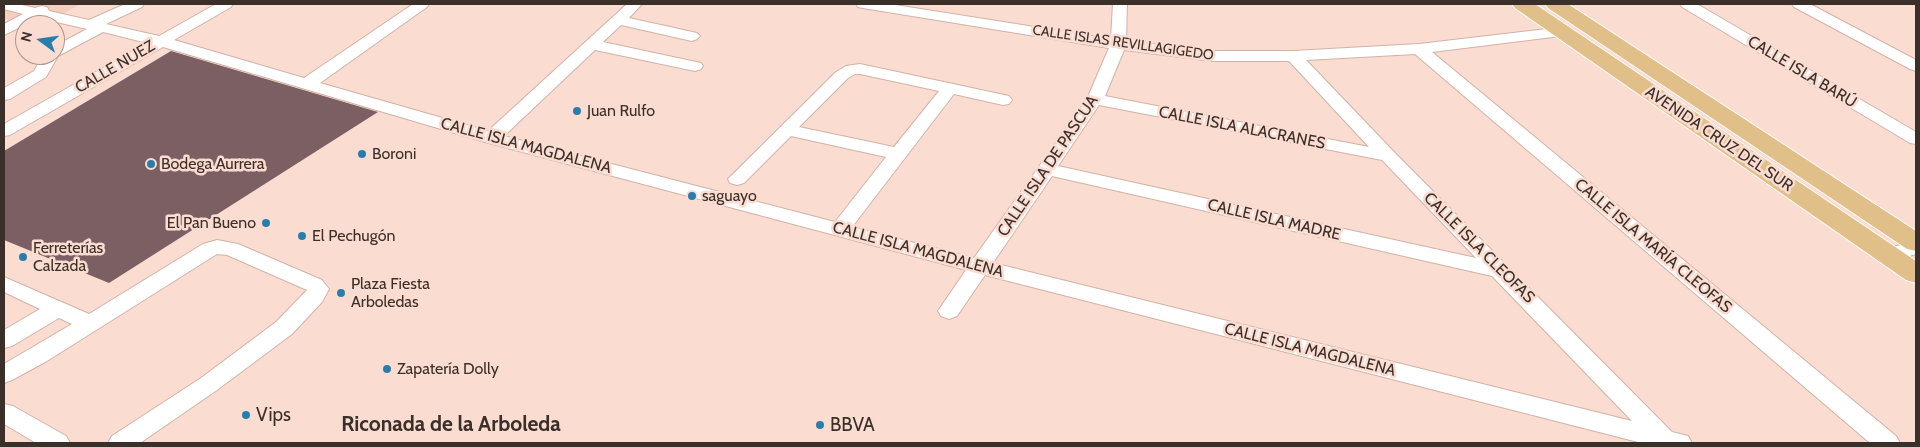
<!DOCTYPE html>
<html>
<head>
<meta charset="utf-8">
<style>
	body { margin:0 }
	#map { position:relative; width:1920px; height:447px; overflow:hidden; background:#fbdcd0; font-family:Cabin,sans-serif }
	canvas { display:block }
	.frame { position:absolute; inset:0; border:5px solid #3b2f2a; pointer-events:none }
	.north { position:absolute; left:15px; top:15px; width:50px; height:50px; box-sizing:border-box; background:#fbdcd0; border:1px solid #ae978e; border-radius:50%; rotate:284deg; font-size:14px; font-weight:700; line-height:20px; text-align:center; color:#3b2f2a }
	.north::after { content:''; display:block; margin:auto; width:18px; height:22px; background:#297dad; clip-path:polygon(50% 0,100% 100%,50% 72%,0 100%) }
</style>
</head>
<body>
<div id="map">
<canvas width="1920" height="447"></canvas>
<div class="frame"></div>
<div class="north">N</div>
</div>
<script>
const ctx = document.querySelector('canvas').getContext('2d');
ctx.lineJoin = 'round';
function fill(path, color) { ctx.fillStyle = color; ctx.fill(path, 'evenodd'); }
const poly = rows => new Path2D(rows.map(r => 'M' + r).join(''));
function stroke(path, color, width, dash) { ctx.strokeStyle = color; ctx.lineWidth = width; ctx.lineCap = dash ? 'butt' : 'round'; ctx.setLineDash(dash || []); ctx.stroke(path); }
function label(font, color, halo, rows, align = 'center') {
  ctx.font = font + ' Cabin,sans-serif'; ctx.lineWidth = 5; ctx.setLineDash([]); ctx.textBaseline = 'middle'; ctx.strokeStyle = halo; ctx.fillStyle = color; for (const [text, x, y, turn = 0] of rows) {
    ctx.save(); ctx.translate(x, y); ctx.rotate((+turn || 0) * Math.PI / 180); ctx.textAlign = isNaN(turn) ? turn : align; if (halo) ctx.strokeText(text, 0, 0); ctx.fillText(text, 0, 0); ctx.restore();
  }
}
fill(poly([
	[4,4,81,4,42,25,4,19]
]), '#f4cebf');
fill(poly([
	[171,51,378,112,109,283,4,240,4,151]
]), '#7c5f63');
const minor = poly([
	[4,4,18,4,35,8,42,6,47,7,49,11,89,20,125,4,144,4,142,7,106,24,159,36,216,4,233,4,231,7,174,40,304,78,413,4,429,4,427,7,320,83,488,131,627,4,642,4,629,18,697,33,700,36,697,39,692,41,621,25,603,42,701,63,703,66,701,69,695,71,595,50,504,136,835,222,886,157,791,136,744,183,737,185,730,183,728,179,836,72,846,66,860,64,1009,96,1012,100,1009,104,1003,105,954,94,852,227,974,258,1087,99,1109,48,863,8,858,7,856,4,889,4,1111,39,1113,4,1127,4,1126,41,1212,51,1293,51,1419,44,1564,27,1569,29,1572,32,1569,35,1432,52,1896,436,1900,443,1870,443,1415,54,1306,60,1394,152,1672,432,1688,436,1692,443,1642,443,985,275,957,316,949,319,941,316,938,311,966,270,485,142,163,47,10,135,4,136,4,124,147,43,103,32,58,56,46,77,10,99,4,100,4,88,34,71,43,55,55,55,55,46,87,29,39,18,4,35,4,24,23,14,4,9,4,4],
	[1124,50,1212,61,1289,61,1369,147,1105,96,1124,50],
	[855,74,860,74,939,91,894,147,799,127,848,78,855,74],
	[1099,105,1382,160,1476,258,1058,166,1099,105],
	[1052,176,1492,276,1632,421,993,263,1052,176],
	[1680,4,1697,4,1916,132,1916,144,1910,143,1682,7,1680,4],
	[1792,4,1810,4,1916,60,1916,71,1910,69,1794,7,1792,4],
	[217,240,238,244,322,280,329,289,322,302,292,334,217,390,140,443,108,443,112,436,201,378,276,322,307,290,227,255,217,254,47,361,12,380,4,383,4,364,72,324,59,318,12,346,4,348,4,330,40,309,4,292,4,277,89,314,203,244,217,240],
	[1916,241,1916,254,1888,262,1881,260,1878,255,1881,250,1916,241],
	[4,404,13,406,66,436,70,443,36,443,4,424,4,404]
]);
const major = poly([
	[1512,4,1535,4,1916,261,1916,283,1906,280,1515,8,1512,4],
	[1545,4,1568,4,1916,231,1916,251,1907,249,1548,8,1545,4]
]);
stroke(minor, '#d0b3a7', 2);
stroke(major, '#fff', 2);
fill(minor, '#fff');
fill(major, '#e1bf89');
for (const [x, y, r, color] of [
	[577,111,5,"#297dad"],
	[362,154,5,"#297dad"],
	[151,164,5,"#297dad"],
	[692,196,5,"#297dad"],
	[266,223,5,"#297dad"],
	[302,236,5,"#297dad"],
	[23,257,5,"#297dad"],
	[341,293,5,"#297dad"],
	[387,369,5,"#297dad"],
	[246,415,5,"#297dad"],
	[820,425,5,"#297dad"]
]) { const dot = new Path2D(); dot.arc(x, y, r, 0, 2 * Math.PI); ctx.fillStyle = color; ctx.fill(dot); stroke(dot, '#fbdcd0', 2); }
label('14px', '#3b2f2a', '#fbdcd0', [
	["CALLE ISLAS REVILLAGIGEDO",1123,43,8]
]);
label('16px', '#3b2f2a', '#fbdcd0', [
	["CALLE NUEZ",115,67,-30],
	["CALLE ISLA BARÚ",1802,72,31],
	["CALLE ISLA ALACRANES",1242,128,11],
	["AVENIDA CRUZ DEL SUR",1719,139,34],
	["CALLE ISLA MAGDALENA",526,146,15],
	["CALLE ISLA DE PASCUA",1048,166,-56],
	["CALLE ISLA MADRE",1274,220,13],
	["CALLE ISLA MARÍA CLEOFAS",1653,246,40],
	["CALLE ISLA CLEOFAS",1479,248,45],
	["CALLE ISLA MAGDALENA",918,250,15],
	["CALLE ISLA MAGDALENA",1310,350,14]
]);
label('16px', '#3b2f2a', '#fbdcd0', [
	["Juan Rulfo",587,111],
	["Boroni",372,154],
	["Bodega Aurrera",161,164],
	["saguayo",702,196],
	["El Pan Bueno",256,223,"right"],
	["El Pechugón",312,236],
	["Ferreterías",33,248],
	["Calzada",33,266],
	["Plaza Fiesta",351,284],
	["Arboledas",351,302],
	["Zapatería Dolly",397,369]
], 'left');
label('19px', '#3b2f2a', '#fbdcd0', [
	["Vips",256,415],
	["BBVA",830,425]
], 'left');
label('bold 21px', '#3b2f2a', '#fbdcd0', [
	["Riconada de la Arboleda",451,425]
]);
</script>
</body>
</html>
